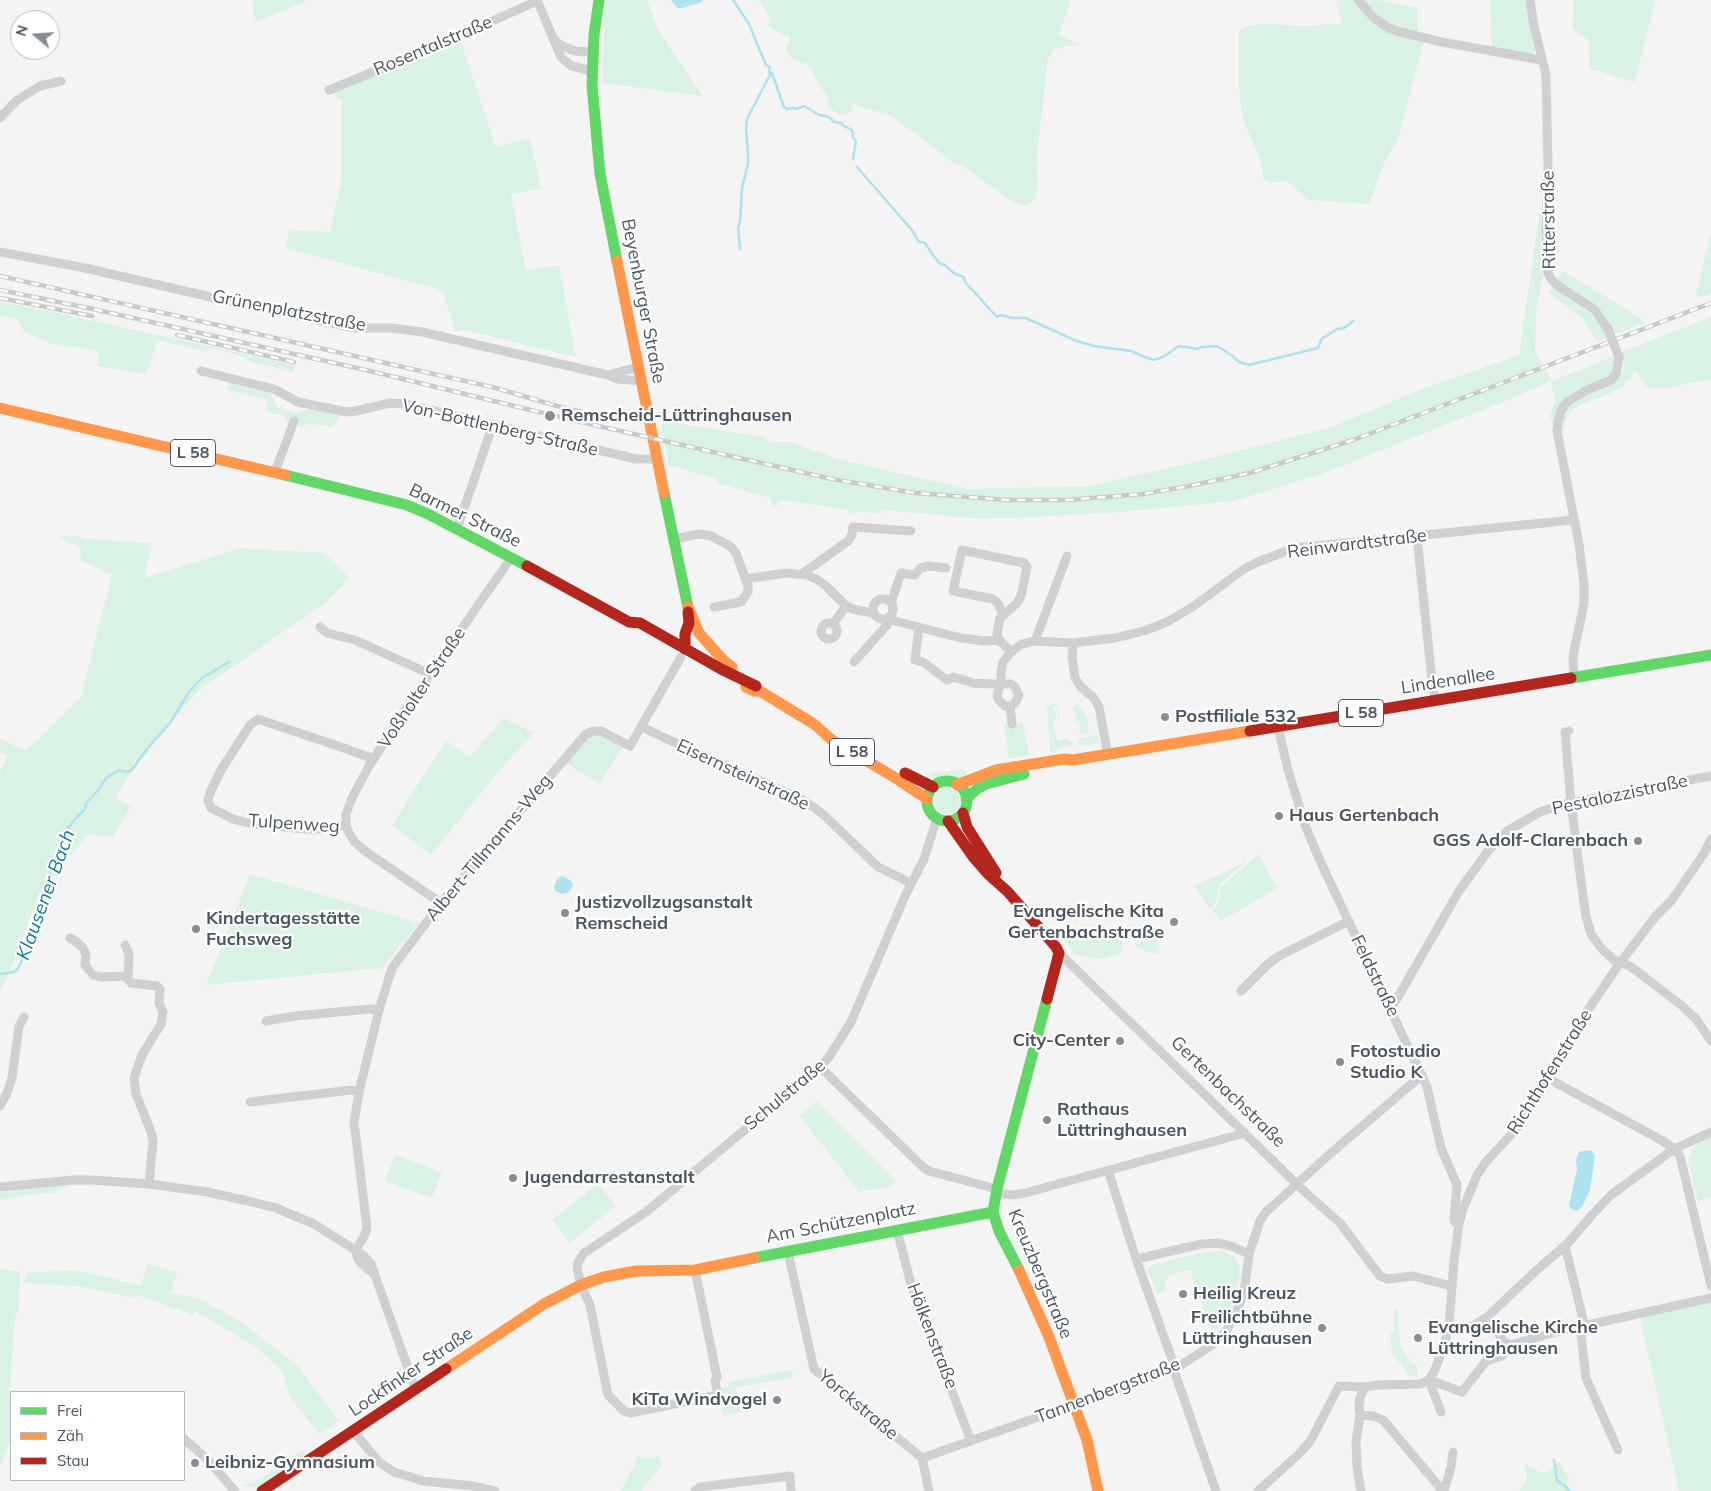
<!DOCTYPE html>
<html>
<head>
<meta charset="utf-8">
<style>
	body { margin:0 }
	#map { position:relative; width:1711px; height:1491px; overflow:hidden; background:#f4f4f4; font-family:Mulish,sans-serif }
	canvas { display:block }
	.legend { position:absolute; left:10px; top:1391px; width:175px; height:90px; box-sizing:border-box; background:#fff; border:1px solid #b7bbc0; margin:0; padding:6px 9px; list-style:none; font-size:15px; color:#4a5661 }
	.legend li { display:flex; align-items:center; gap:10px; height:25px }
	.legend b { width:25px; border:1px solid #b7bbc0 }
	.north { position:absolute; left:10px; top:10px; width:50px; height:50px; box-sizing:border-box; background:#fff; border:1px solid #b7bbc0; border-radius:50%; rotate:288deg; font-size:14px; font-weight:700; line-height:20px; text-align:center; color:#4a5661 }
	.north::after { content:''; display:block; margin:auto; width:18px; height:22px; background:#868d94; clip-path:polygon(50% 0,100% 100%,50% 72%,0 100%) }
</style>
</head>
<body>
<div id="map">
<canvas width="1711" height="1491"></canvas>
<ul class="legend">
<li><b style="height:6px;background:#63d668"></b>Frei</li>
<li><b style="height:6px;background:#ff974d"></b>Zäh</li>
<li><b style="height:6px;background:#b3261e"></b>Stau</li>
</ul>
<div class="north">N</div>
</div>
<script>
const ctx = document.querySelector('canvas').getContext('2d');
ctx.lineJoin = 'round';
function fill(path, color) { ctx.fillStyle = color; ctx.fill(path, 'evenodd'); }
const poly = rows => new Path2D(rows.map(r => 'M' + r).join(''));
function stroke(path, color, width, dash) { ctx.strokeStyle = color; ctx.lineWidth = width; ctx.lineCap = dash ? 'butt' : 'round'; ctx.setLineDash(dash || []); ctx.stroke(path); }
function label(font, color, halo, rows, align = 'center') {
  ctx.font = font + ' Mulish,sans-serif'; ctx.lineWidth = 4.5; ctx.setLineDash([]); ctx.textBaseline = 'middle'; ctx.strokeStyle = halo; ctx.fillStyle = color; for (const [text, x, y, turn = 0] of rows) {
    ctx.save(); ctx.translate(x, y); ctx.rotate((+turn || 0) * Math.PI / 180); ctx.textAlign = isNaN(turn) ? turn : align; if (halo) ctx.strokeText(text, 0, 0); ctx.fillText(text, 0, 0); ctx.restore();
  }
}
fill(poly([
	[253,0,308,0,255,23],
	[605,0,647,0,658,30,703,96,602,83,604,27,602,26],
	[758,0,1070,0,1059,35,1080,44,1055,49,1048,59,1038,145,1037,166,1038,181,1035,199,1025,206,1008,199,964,167,949,160,931,145,889,115,861,107,856,103,853,104,852,110,847,114,839,115,829,107,827,104,829,100,825,93,818,83,811,68,807,64,796,61,787,53,786,47,790,38,779,33,768,25,771,19],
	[1336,0,1377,0,1417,8,1418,32,1423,43,1398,139,1384,163,1369,204,1308,200,1287,181,1269,183,1263,178,1262,164,1242,117,1239,85,1239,33,1243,28,1251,25,1267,24,1307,26,1342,23],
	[1490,0,1526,0,1535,51,1533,55,1492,48],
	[1576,0,1655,0,1635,82,1590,69,1589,44,1587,39,1573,29,1574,1],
	[461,43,496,147,530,138,541,189,511,194,526,271,559,265,576,357,464,330,455,332,444,294,438,289,285,248,290,230,330,232,342,177,342,100,334,96,335,92],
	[1541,203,1543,276,1536,312,1535,351,1552,381,1614,356,1615,361,1612,373,1607,377,1568,397,1554,428,1550,416,1555,403,1551,381,1503,402,1325,473,1233,501,1121,512,1012,518,982,519,882,510,881,513,857,512,849,515,848,510,783,500,778,503,776,506,773,506,770,498,718,483,717,479,669,465,661,421,766,437,767,443,787,441,842,460,968,489,1090,486,1186,464,1329,428,1425,388,1519,355],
	[1711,232,1711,294,1703,297,1696,296],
	[1563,271,1641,318,1645,323,1597,341,1584,320,1549,293],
	[0,302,57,313,295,365,293,372,252,362,236,354,209,348,207,352,158,340,146,374,97,366,99,351,49,343,24,332,17,319,0,315],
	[1711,317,1711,379,1667,388,1648,388,1635,371,1630,379,1621,388,1609,394,1584,403,1573,409,1567,417,1564,427,1563,442,1562,422,1567,410,1571,405,1586,395,1605,388,1620,376,1624,369,1622,352],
	[229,382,269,392,277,407,299,414,306,409,310,408,340,416,336,423,331,427,306,423,304,428,285,421,286,417,267,412,267,399,227,390],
	[78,536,87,539,152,543,144,578,241,548,325,553,349,578,326,602,198,691,170,723,131,772,115,798,131,806,113,837,88,834,39,894,7,979,0,990,0,771,7,756,0,752,0,739,26,751,81,697,112,575,82,561,79,547,57,537],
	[1057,704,1060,717,1058,718,1057,707,1054,707,1057,721,1053,722,1057,741,1069,739,1070,742,1073,742,1074,745,1057,748,1058,751,1050,752,1047,705],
	[1078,704,1084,713,1087,719,1089,733,1079,735,1079,733,1081,733,1079,721,1074,721,1077,719,1076,713,1071,707],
	[503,718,534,733,498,772,431,855,392,825,446,741,470,757],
	[1023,722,1029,755,1009,759,1004,726],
	[595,735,603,736,623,746,600,784,566,763,588,737],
	[1098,735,1099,744,1078,745,1077,741,1080,740,1080,738],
	[964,770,969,778,958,780,945,778,935,780,924,780,932,772],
	'934 801a13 13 0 1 1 26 0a13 13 0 1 1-26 0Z',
	[1259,854,1277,888,1221,921,1213,911,1218,904,1222,886],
	[1246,862,1220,884,1215,904,1211,909,1194,886],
	[250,874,419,923,382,968,206,985],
	[1061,929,1069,934,1085,935,1092,940,1107,932,1118,938,1122,941,1123,947,1120,953,1106,958,1100,959,1079,955,1077,956,1058,931],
	[1156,935,1160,953,1148,952,1135,946,1142,941],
	[817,1101,896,1181,892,1186,859,1192,799,1115],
	[1711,1136,1711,1197,1698,1201,1688,1159,1693,1148,1699,1142],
	[395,1155,442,1172,432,1198,385,1181],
	[598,1184,616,1206,570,1243,552,1220],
	[50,1186,71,1186,53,1193,29,1195,0,1200,0,1192],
	[1215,1251,1223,1251,1235,1257,1239,1266,1240,1274,1234,1298,1224,1320,1213,1335,1190,1270,1169,1275,1165,1282,1165,1291,1157,1294,1148,1271,1151,1266,1157,1264,1180,1257],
	[147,1264,177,1272,171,1294,198,1298,240,1321,297,1365,337,1419,341,1420,320,1434,290,1398,282,1371,255,1346,196,1312,193,1315,135,1294,133,1298,78,1286,23,1283,27,1273,73,1270,107,1277,141,1286],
	[0,1269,20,1271,18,1312,15,1317,9,1399,11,1400,11,1439,0,1466],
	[1711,1301,1711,1491,1679,1491,1640,1318],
	[1393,1310,1398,1310,1398,1313,1400,1346,1411,1362,1417,1365,1418,1377,1409,1375,1392,1353,1390,1333,1394,1332],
	[401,1368,403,1377,402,1384,400,1388,389,1395,388,1393,393,1387,396,1382,395,1370],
	[792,1370,793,1377,736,1388,741,1412,724,1415,718,1388,730,1386,729,1382],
	[304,1450,307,1456,261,1485,253,1487,242,1486,255,1482],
	[659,1456,662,1465,641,1491,621,1491,635,1464,636,1457,649,1459],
	[1559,1462,1569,1478,1567,1487,1569,1491,1519,1491,1527,1481,1525,1464,1544,1474]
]), '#d9f2e3');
fill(poly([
	[671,0,703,0,702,2,682,8,678,8],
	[563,876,571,881,573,886,568,892,563,894,556,892,554,888,556,881,560,877],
	[1587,1150,1592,1151,1595,1156,1590,1190,1582,1207,1576,1211,1570,1208,1569,1205,1577,1170,1576,1160,1579,1152]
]), '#aee2f0');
stroke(poly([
	[733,0,749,24,766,65,770,67,769,72,772,73,784,107,787,109,793,108,796,109,804,106,819,115,829,117,834,122,842,123,842,125,852,130,853,137,856,141,853,159],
	[857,167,911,229,919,242,924,242,939,263,945,265,955,274,964,277,965,282,997,317,1001,315,1012,318,1026,318,1074,340,1094,346,1131,351,1142,356,1154,360,1163,357,1179,346,1198,349,1201,347,1217,346,1231,355,1239,362,1249,365,1318,348,1322,338,1325,337,1337,329,1344,328,1353,321],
	[740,249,738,228,740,222,742,188,748,164,748,153,746,128,747,119,771,73],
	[0,974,14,972,19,967,27,949,28,941,41,908,45,886,55,859,66,831,74,820,84,810,86,807,85,805,99,789,106,778,119,770,125,772,132,770,147,749,170,723,189,692,202,678,229,662],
	[1554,1460,1557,1481,1564,1485,1570,1491]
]), '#aee2f0', 2.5);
stroke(poly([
	[537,0,561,57,571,66,592,71],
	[1358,0,1374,18,1389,28,1400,32,1442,42,1541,60],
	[1530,0,1534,26,1546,75,1548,165,1546,228,1548,273,1551,279,1558,286,1594,309,1608,329],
	[554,39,559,44,567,48,575,51,592,52],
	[329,90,439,45,537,1],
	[0,118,17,100,40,86,61,81],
	[0,252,85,268,219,299,355,328,392,328,422,332,608,375,618,379,641,381],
	[201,371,274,389,298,402,332,409,346,412,356,411,390,403,405,404,636,459,657,459],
	[608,375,638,367],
	[275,472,294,421],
	[457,529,493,424],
	[1417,537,1433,690,1436,700],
	[675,539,699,534,711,536,730,546,736,553,748,586,748,592,741,602,714,607],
	[802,574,848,541,852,535,853,527,911,531],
	[745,579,786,573,807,575,818,580,826,586,846,606,856,610,873,613],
	'873 609a10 10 0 1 1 20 0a10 10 0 1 1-20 0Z',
	[891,603,901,573,915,575,920,568,929,566,946,568],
	[889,618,895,621,961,638,985,641,999,640,1011,652],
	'821 631a8 8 0 1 1 16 0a8 8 0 1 1-16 0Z',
	[833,624,846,606],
	[320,627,327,633,355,640,430,674],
	[919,627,915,660,923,662,947,680,954,677,973,683,992,684,1011,684,1015,687,1019,695,1015,703,1010,706,1005,706,998,699,997,695,1001,684,1001,672,1003,662,1011,652,1022,644,1035,641,1073,643,1115,638,1144,631,1167,622,1194,606,1244,569,1260,561,1295,548,1573,520],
	[999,640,997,633,1000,618,1004,615,1017,603,1021,596,1027,567,1024,563,962,550,953,591,993,599,997,602,1004,615],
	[1035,641,1067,556],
	[1073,643,1072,657,1075,678,1081,687,1094,698,1099,707,1108,755],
	[854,662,887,625,888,618],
	[1574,678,1573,656,1584,604,1584,584,1579,544,1557,431,1558,422,1561,411,1566,403,1587,390,1611,380,1616,374,1619,357],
	[1010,706,1012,724],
	[642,727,684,747,799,798,815,808,826,817,878,867,911,883],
	[1278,727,1288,770,1305,825,1321,863,1427,1087,1441,1148,1457,1185,1454,1219,1455,1222,1459,1224],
	[1569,731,1565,732,1571,803,1581,881,1586,916,1591,934,1601,948,1614,960,1630,966,1681,1005,1696,1019,1711,1041],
	[346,825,331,829,306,829,252,824,233,819,211,808,208,801,210,793,221,770,250,725,258,719,338,746,374,759],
	[441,903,365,851,355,842,349,833,346,825,346,814,352,798,369,766,405,710,511,558],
	[70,938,77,942,83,948,86,955,85,965,93,975,101,977,125,976,131,983,157,986,160,989,159,1003,163,1012,161,1024,142,1055,134,1078,136,1094,151,1132,153,1141,149,1184],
	[125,945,129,954,128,978],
	[1059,953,1305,1192,1340,1223,1380,1276,1388,1279,1413,1276,1451,1286],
	[1241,991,1268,964,1279,956,1349,921],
	[1391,1009,1459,891,1488,851,1507,831,1540,812,1565,804,1711,776],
	[266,1021,295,1016,370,1009,379,1010],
	[820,1067,923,1167,929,1171,997,1189],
	[1549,1079,1663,1141,1674,1149,1680,1156,1711,1286],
	[250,1102,351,1090,359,1092],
	[0,1106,7,1093,12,1078,19,1026,24,1017],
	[1108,1170,1136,1259,1173,1362,1176,1376,1216,1491],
	[0,1187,73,1180,91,1180,149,1184,207,1192,248,1201,276,1208,314,1224,363,1255,371,1264,415,1388],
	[997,1193,1013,1195,1025,1193,1245,1133],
	[897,1230,911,1284,971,1441],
	[1565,1246,1585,1327,1581,1335,1586,1378,1618,1450],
	[355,1250,364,1237,367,1228,354,1122,359,1092,379,1010,392,968,441,903,586,734,593,731,601,731,630,746,681,657],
	[355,1250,358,1259,362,1264,374,1274],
	[788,1252,814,1369,922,1458,929,1491],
	[1136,1259,1202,1244,1217,1243,1231,1246,1249,1254],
	[695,1270,717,1377,715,1381,718,1395,630,1413,623,1410,608,1395,590,1305,581,1285,577,1268,578,1262,584,1253,646,1212,820,1067,829,1057,851,1022,905,896,924,859,937,818],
	[1487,1317,1504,1342,1511,1345],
	[1449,1327,1473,1326,1487,1317,1539,1268,1568,1243,1592,1215,1611,1195,1674,1149,1711,1132],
	[1429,1380,1462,1392,1486,1361,1502,1356,1511,1345,1551,1333,1711,1298],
	[1429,1380,1441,1412],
	[1360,1415,1374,1416,1383,1420,1443,1491],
	[353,1431,380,1463,394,1472,423,1481,473,1486,495,1491],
	[184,1439,206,1458,235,1491],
	[922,1458,1175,1369,1212,1345,1227,1330,1237,1310,1244,1293,1249,1254,1260,1221,1266,1212,1331,1153,1422,1075],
	[695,1491,700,1487,790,1476,791,1491],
	[1258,1491,1300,1453,1311,1440,1339,1386,1365,1387,1379,1385,1421,1384,1429,1380,1434,1372,1442,1351,1449,1327,1454,1260,1459,1224,1463,1209,1477,1175,1486,1162,1517,1128,1549,1079,1588,1010,1620,963,1655,917,1672,900,1705,852,1711,839],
	[1361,1491,1357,1467,1356,1442,1360,1415,1359,1408,1360,1397,1365,1387],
	[1444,1491,1451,1467,1453,1452]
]), '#ced0d2', 9);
stroke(poly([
	[599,0,594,35,592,85,600,174,617,261],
	[285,475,407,505,428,514,527,566],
	[664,493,688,607],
	[1571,678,1711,655],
	'927 801a20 20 0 1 1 40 0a20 20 0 1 1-40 0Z',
	[966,799,977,789,986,784,1024,774],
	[754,1258,993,1212],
	[1019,1270,999,1231,993,1212,997,1189,1047,999]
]), '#63d668', 11);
stroke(poly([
	[617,261,664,493],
	[0,408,285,475],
	[688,607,699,633,724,661,732,667],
	[746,687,754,691,760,691,814,724,832,740,894,777,927,799],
	[957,785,996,770,1064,759,1073,760,1250,731],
	[1019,1270,1049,1337,1087,1440,1098,1491],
	[446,1369,544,1304,581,1285,604,1277,636,1271,695,1270,754,1258]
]), '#ff974d', 11);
stroke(poly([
	[527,566,629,622,640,623,721,669,756,686],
	[685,649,685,634,689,623,688,612],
	[1250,731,1571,678],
	[905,773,933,787],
	[963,813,967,827,996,873],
	[948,821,974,858,988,874,1008,892,1056,947,1059,953,1047,999],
	[262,1491,446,1369]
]), '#b3261e', 11);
const rail = poly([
	[0,276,496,388,557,406,598,416],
	[0,290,93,309,370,371,572,420,832,479,915,493,1008,500,1066,500,1143,494,1189,486,1250,473,1353,440,1711,303],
	[0,298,92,316],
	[177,335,294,362]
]);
stroke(rail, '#c9cacc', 4.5);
stroke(rail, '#fff', 2.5, [8]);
stroke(poly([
	[1608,329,1619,357]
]), '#ced0d2', 9);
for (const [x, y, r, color] of [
	[550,416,6,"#868d94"],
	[1165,717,5,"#868d94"],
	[1279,816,5,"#868d94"],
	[1638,841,5,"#868d94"],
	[565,913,5,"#868d94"],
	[1174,922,5,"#868d94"],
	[196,929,5,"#868d94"],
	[1120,1041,5,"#868d94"],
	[1340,1062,5,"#868d94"],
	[1047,1120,5,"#868d94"],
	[513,1178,5,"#868d94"],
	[1183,1294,5,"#868d94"],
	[1322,1328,5,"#868d94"],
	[1418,1338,5,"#868d94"],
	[777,1400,5,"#868d94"],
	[195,1463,5,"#868d94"]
]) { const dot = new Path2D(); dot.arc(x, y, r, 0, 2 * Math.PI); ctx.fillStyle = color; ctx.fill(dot); stroke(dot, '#fff', 2); }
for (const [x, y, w] of [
	[193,453,45],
	[1361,713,45],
	[852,752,45]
]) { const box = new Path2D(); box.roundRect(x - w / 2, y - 13.5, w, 27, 4); ctx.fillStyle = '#fff'; ctx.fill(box); stroke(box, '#4a5661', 1); }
label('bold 16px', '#4a5661', null, [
	["L 58",193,453],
	["L 58",1361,713],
	["L 58",852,752]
]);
label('18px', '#4a5661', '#fff', [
	["Rosentalstraße",433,46,-23],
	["Ritterstraße",1549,220,-91],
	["Beyenburger Straße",643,301,79],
	["Grünenplatzstraße",289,311,11],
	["Von-Bottlenberg-Straße",500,428,13],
	["Barmer Straße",465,516,26],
	["Reinwardtstraße",1357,544,-7],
	["Lindenallee",1448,681,-9],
	["Voßholter Straße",422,688,-56],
	["Eisernsteinstraße",743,775,25],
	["Pestalozzistraße",1620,795,-12],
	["Tulpenweg",294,824,4],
	["Albert-Tillmanns-Weg",489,848,-50],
	["Feldstraße",1375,976,64],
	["Richthofenstraße",1550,1072,-58],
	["Gertenbachstraße",1228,1092,44],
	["Schulstraße",785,1095,-40],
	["Am Schützenplatz",841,1223,-11],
	["Kreuzbergstraße",1040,1274,67],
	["Hölkenstraße",932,1336,69],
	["Lockfinker Straße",411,1372,-34],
	["Tannenbergstraße",1108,1391,-21],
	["Yorckstraße",858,1405,40]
]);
label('bold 18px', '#4a5661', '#fff', [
	["Remscheid-Lüttringhausen",561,416],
	["Postfiliale 532",1175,717],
	["Haus Gertenbach",1289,816],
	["GGS Adolf-Clarenbach",1628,841,"right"],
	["Justizvollzugsanstalt",575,903],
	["Remscheid",575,924],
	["Evangelische Kita",1164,912,"right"],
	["Gertenbachstraße",1164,933,"right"],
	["Kindertagesstätte",206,919],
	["Fuchsweg",206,940],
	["City-Center",1110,1041,"right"],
	["Fotostudio",1350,1052],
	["Studio K",1350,1073],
	["Rathaus",1057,1110],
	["Lüttringhausen",1057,1131],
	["Jugendarrestanstalt",523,1178],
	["Heilig Kreuz",1193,1294],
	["Freilichtbühne",1312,1318,"right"],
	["Lüttringhausen",1312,1339,"right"],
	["Evangelische Kirche",1428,1328],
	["Lüttringhausen",1428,1349],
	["KiTa Windvogel",767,1400,"right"],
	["Leibniz-Gymnasium",205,1463]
], 'left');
label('italic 19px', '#0c7c9b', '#fff', [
	["Klausener Bach",46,895,-70]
]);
</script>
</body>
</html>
